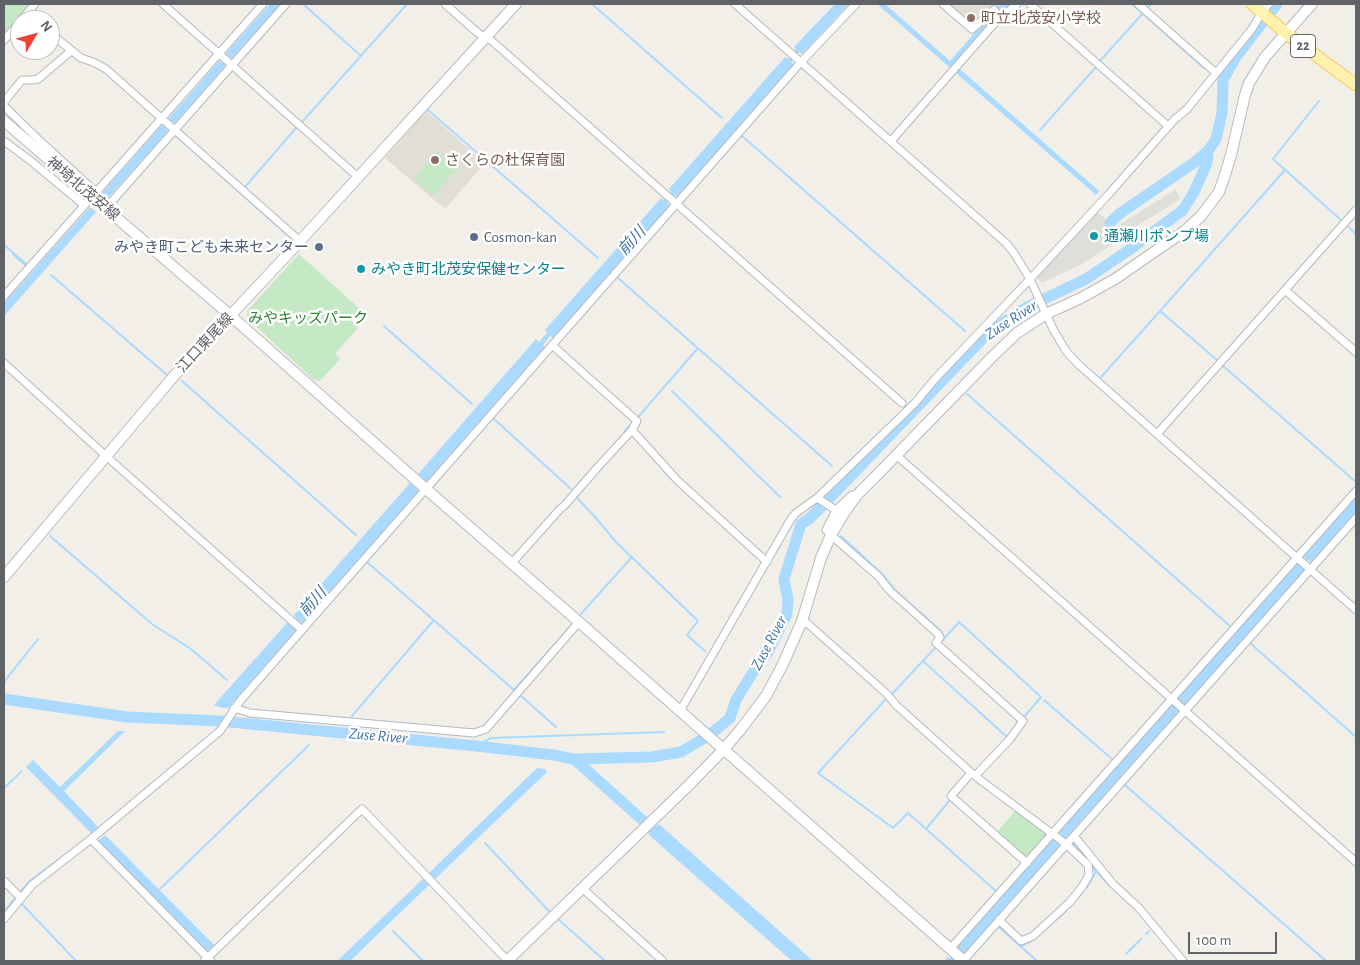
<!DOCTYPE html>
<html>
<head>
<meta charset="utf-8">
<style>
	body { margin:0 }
	#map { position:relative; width:1360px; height:965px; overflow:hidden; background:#f1efe8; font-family:"Alegreya Sans",sans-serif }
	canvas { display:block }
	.frame { position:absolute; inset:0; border:5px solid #5f6368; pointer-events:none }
	.north { position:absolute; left:10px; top:10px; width:50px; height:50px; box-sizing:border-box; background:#fff; border:1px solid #bfc1c3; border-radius:50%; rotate:53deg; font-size:14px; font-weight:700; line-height:20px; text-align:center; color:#5f6368 }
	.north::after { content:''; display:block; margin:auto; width:18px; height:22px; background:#ea4335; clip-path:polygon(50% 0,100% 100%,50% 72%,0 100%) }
	.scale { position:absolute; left:1188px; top:932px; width:89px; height:22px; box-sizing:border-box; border:2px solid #5f6368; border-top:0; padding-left:6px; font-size:15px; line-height:18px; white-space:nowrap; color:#5f6368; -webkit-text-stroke:4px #fff; paint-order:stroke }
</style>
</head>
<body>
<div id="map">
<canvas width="1360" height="965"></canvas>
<div class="frame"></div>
<div class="north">N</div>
<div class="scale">100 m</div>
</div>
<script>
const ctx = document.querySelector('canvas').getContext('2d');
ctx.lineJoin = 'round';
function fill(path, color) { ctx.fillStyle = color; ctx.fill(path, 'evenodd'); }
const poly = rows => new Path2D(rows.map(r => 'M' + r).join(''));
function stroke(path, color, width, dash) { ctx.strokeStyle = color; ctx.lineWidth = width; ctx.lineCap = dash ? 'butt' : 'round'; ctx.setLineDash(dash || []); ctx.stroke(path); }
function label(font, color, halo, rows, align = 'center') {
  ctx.font = font + ' "Alegreya Sans","Noto Sans JP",sans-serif'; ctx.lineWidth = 5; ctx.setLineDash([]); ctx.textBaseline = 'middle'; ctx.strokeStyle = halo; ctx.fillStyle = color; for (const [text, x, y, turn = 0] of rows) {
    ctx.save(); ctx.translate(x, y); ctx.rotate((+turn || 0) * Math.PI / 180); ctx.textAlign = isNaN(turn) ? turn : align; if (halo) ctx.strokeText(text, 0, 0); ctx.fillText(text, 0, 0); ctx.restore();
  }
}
fill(poly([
	[1176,189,1180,199,1129,231,1127,235,1082,264,1042,283,1037,279,1037,275,1096,210,1114,228]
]), '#e0deda');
fill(poly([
	[945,4,1004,4,998,10,995,7,971,27],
	[426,111,485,163,445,209,385,158]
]), '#e1ded6');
fill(poly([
	[5,4,32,4,4,36,4,5],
	[437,152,457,169,433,196,414,179],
	[299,254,360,309,350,320,358,328,335,354,340,359,320,381,314,380,247,318,247,311],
	[1016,810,1047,833,1048,836,1026,860,996,833]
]), '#c5e8c5');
fill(poly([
	[270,4,281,4,232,58,230,57,224,64,225,66,175,123,173,122,166,129,168,131,107,199,106,198,104,199,102,197,103,195,101,194,162,125,164,127,170,120,169,118,219,61,221,62,228,55,226,53],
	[835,4,849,4,802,54,799,52,791,62,794,65,677,197,674,195,667,203,670,205,553,338,550,336,543,345,545,347,426,482,418,474,536,339,539,342,547,333,545,330,661,198,664,200,671,192,669,189,785,57,788,59,796,49,794,47],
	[877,4,885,4,950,61,978,29,994,16,995,18,954,64,1099,191,1096,195],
	[90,207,96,212,4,316,4,303],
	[410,483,419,491,302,623,300,621,294,628,296,630,228,708,223,708,214,705,287,623,290,625,296,618,294,615],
	[1356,496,1356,512,1311,563,1308,560,1302,567,1305,570,1185,705,1182,703,1177,709,1179,711,1065,839,1063,837,1061,844,963,955,961,954,955,961,944,961,948,957,950,958,957,950,955,948,1053,838,1059,835,1057,833,1172,704,1174,706,1179,701,1177,698,1297,563,1300,565,1306,559,1303,556],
	[118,731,125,731,64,791,98,827,91,833,26,767,33,760,60,787],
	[568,761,587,763,657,826,659,824,813,961,792,961,649,835,650,834,649,833],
	[537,768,545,769,547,772,435,879,429,873],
	[105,835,214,945,207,952,98,841],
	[423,879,429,885,350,961,337,961]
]), '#aadaff');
stroke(poly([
	[303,4,361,56],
	[592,4,722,118],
	[1132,4,1204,68],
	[1148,7,1151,4],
	[1100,61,1143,13],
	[1319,101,1273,159,1342,221],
	[428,110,598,258],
	[302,122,407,4],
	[1040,130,1096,67],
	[175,135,291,238],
	[742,136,965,331],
	[245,187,296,128],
	[1346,225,1356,234],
	[4,245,26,264],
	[13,254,25,265],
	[51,275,167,375],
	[618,278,832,466],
	[384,326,472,404],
	[1217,360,1160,311,1285,170],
	[1222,365,1356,482],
	[1101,377,1160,311],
	[182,381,356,535],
	[672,391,780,497],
	[967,394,1230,626],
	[639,416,698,348],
	[494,419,571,489],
	[624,432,632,423],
	[577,498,595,517,616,542,698,621,687,635,705,651],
	[50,536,152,624,191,649,227,680],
	[841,536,882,574,895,590,942,632],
	[367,562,514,690,570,627],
	[580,615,632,557],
	[940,643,959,622,1041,697,1024,717],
	[1250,643,1356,737],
	[923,661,1007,737],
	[4,682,38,639],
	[892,694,935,648],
	[521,696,556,727],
	[886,699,818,773,893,828,908,813,996,891],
	[1044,700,1112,759],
	[352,716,433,621],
	[476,746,491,738,664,732],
	[573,759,578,763],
	[1125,785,1326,961],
	[4,788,22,771],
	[926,829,950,800],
	[485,843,549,911],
	[1073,843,1092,864,1096,872,1087,887],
	[1097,872,1111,887],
	[159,890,309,745],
	[20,892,31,880,70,851],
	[1076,900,1082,893],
	[22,904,76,961],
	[4,912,14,899],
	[559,920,605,961],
	[1056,920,1066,911],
	[999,927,1037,961],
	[393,931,423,961],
	[1042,932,1050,925],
	[1146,934,1149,931],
	[1021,946,1033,940],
	[1126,954,1141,939]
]), '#aadaff', 2);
stroke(poly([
	[990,21,1009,4],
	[1110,223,1119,214,1195,162,1208,151],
	[4,699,127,717,220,721,476,746,554,755,573,759,652,757,681,752,711,734,730,718,736,700,753,672,768,652,787,614,788,600,784,579,801,524,809,519,822,506,989,332,1027,307,1086,279,1129,250,1183,210,1194,192,1207,163,1208,151,1216,139,1222,113,1223,80,1236,57,1277,4]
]), '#aadaff', 11);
const street = poly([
	[163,4,358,177],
	[445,4,478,33,492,41,902,403],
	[735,4,1006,243,1014,253,1030,279,1053,329,1066,351,1079,365,1356,610],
	[943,4,972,29,994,10,1001,18],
	[1030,4,1168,126],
	[1138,4,1216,73],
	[21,20,35,4],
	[50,33,81,58,93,62,106,69,300,241],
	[4,40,20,22],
	[4,102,22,80,32,80,38,79,71,51],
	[4,106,38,139,96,192],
	[4,141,31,161,84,205],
	[891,141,992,26,1017,4],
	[106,208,286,4],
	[1285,290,1356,352],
	[4,296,263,4],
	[4,363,106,456,302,630],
	[632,430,677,480,767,562],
	[1157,434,1356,210],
	[896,455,1356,862],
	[817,498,836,510,826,530,831,535,878,576,890,591,937,633,940,637,936,643,1023,721,1010,739,975,776],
	[836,510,852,495,857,495],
	[512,563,560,509,564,506,597,468,632,430,637,421,552,345],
	[802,621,808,624,887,694,896,705,975,776,1066,844,1088,865,1089,875,1082,887,1070,902,1033,936,1021,941,999,920],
	[234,708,250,713,474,733,486,729,579,622],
	[680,711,791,519,796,513,817,498,915,403,934,380,1030,279,1108,195,1174,120,1187,109,1252,29,1262,12,1269,4],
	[971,773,951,796,1027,863],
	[1074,836,1113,884,1139,908,1183,961],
	[91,839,211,961],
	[4,881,21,898],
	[582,888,663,961],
	[4,919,32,885,91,839,220,731,240,701,302,630,801,62,856,4],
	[950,949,1356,491],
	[204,961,362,809,508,961],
	[963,961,1356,518]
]);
const secondary = poly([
	[4,121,231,316,426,489,579,622,964,961],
	[4,577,174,376,300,241,516,4],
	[507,961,688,786,724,749,741,729,766,696,783,664,802,621,821,558,831,535,844,513,857,495,874,478,992,357,1017,333,1046,314,1081,298,1115,279,1186,230,1201,216,1219,192,1224,178,1231,155,1245,95,1249,83,1265,57,1312,4]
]);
const primary = poly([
	[1252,4,1287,34,1356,85]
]);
stroke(street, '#b5b8bc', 9);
stroke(secondary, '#b6babf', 12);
stroke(primary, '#f2c960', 13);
stroke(street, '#fff', 7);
stroke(secondary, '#fff', 10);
stroke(primary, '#fff2af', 11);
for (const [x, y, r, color] of [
	[971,18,5,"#8d6e63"],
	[435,160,5,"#8d6e63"],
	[1094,236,5,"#0f9aa8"],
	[474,237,5,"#5c6f8a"],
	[319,247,5,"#5c6f8a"],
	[361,269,5,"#0f9aa8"]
]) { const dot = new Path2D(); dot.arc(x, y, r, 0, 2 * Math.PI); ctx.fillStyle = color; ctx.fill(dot); stroke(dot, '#fff', 2); }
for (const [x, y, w] of [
	[1303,46,25]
]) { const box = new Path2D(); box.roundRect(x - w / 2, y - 11.5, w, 23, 4); ctx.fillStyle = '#fff'; ctx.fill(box); stroke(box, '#5f6368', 1); }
label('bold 14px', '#5f6368', null, [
	["22",1303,46]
]);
label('15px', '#785e54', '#fff', [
	["町立北茂安小学校",981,18],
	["さくらの杜保育園",445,160]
], 'left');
label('15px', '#5f6368', '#fff', [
	["神埼北茂安線",83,189,40],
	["江口東尾線",205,343,-47]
]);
label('15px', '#0d838f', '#fff', [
	["通瀬川ポンプ場",1104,236],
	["みやき町北茂安保健センター",371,269]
], 'left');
label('15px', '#4e5e75', '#fff', [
	["Cosmon-kan",484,237],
	["みやき町こども未来センター",309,247,"right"]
], 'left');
label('15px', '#348238', '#fff', [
	["みやキッズパーク",308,318]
]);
label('italic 16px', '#4174aa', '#fff', [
	["前川",632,241,-48],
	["Zuse River",1011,320,-33],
	["前川",313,602,-49],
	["Zuse River",769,643,-62],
	["Zuse River",378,736,5]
]);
</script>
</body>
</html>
